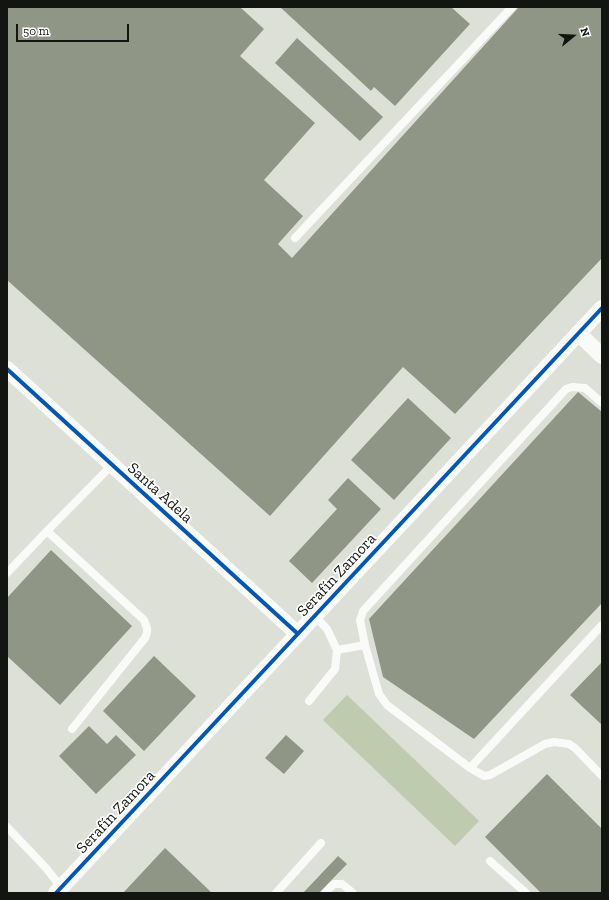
<!DOCTYPE html>
<html>
<head>
<meta charset="utf-8">
<style>
	body { margin:0 }
	#map { position:relative; width:609px; height:900px; overflow:hidden; background:#dce0d7; font-family:"Zilla Slab",serif }
	canvas { display:block }
	.frame { position:absolute; inset:0; border:8px solid #131610; pointer-events:none }
	.north { position:absolute; left:553px; top:16px; width:40px; height:40px; -webkit-text-stroke:3px #fff; paint-order:stroke; rotate:72deg; font-size:11px; font-weight:700; line-height:16px; text-align:center; color:#131610 }
	.north::after { content:''; display:block; margin:auto; width:14px; height:18px; background:#131610; clip-path:polygon(50% 0,100% 100%,50% 72%,0 100%) }
	.scale { position:absolute; left:16px; top:24px; width:113px; height:18px; box-sizing:border-box; border:2px solid #131610; border-top:0; padding-left:5px; font-size:12px; line-height:14px; white-space:nowrap; color:#131610; -webkit-text-stroke:3px #fff; paint-order:stroke }
</style>
</head>
<body>
<div id="map">
<canvas width="609" height="900"></canvas>
<div class="frame"></div>
<div class="north">N</div>
<div class="scale">50 m</div>
</div>
<script>
const ctx = document.querySelector('canvas').getContext('2d');
ctx.lineJoin = 'round';
function fill(path, color) { ctx.fillStyle = color; ctx.fill(path, 'evenodd'); }
const poly = rows => new Path2D(rows.map(r => 'M' + r).join(''));
function stroke(path, color, width, dash) { ctx.strokeStyle = color; ctx.lineWidth = width; ctx.lineCap = dash ? 'butt' : 'round'; ctx.setLineDash(dash || []); ctx.stroke(path); }
function label(font, color, halo, rows, align = 'center') {
  ctx.font = font + ' "Zilla Slab",serif'; ctx.lineWidth = 3.5; ctx.setLineDash([]); ctx.textBaseline = 'middle'; ctx.strokeStyle = halo; ctx.fillStyle = color; for (const [text, x, y, turn = 0] of rows) {
    ctx.save(); ctx.translate(x, y); ctx.rotate((+turn || 0) * Math.PI / 180); ctx.textAlign = isNaN(turn) ? turn : align; if (halo) ctx.strokeText(text, 0, 0); ctx.fillText(text, 0, 0); ctx.restore();
  }
}
fill(poly([
	[347,695,479,821,455,846,323,720]
]), '#becbaf');
fill(poly([
	[7,7,240,7,264,29,240,56,315,123,264,180,303,216,278,244,292,258,519,7,602,7,602,258,455,414,403,367,270,516,7,280],
	[280,7,451,7,470,24,395,106,374,87,371,91],
	[297,38,383,117,360,141,275,63],
	[578,392,602,412,602,603,474,739,383,677,369,619],
	[408,398,451,438,394,500,351,460],
	[348,478,381,509,312,583,289,561,337,509,328,500],
	[51,550,132,626,60,705,7,656,7,598],
	[154,656,196,696,144,751,103,711],
	[602,662,602,725,570,695],
	[89,726,107,744,116,735,136,755,96,794,59,756],
	[286,735,304,751,284,774,265,758],
	[547,774,602,829,602,893,541,893,485,837],
	[165,848,212,893,123,893],
	[338,856,347,864,319,893,303,893]
]), '#909686');
stroke(poly([
	[295,238,512,7],
	[602,403,585,388,572,387,566,389,363,611,360,620,365,645,379,694,387,705,470,768,484,776,490,775,545,744,554,742,569,744,575,748,602,776],
	[7,573,47,531],
	[337,650,365,645],
	[309,701,335,669,337,650,327,629,315,616],
	[72,729,145,638,147,633,147,628,144,620,47,531,112,465],
	[470,768,602,625],
	[7,827,46,868,61,887],
	[490,861,526,893],
	[276,893,321,843],
	[325,893,334,884,342,884,353,893]
]), '#fafaf9', 8);
stroke(poly([
	[578,333,602,356],
	[7,369,298,634],
	[56,893,602,308]
]), '#fafaf9', 16);
stroke(poly([
	[7,369,298,634],
	[56,893,602,308]
]), '#0057b8', 4);
label('16px', '#131610', '#fff', [
	["Santa Adela",160,493,42],
	["Serafín Zamora",337,575,-47],
	["Serafín Zamora",116,812,-47]
]);
</script>
</body>
</html>
